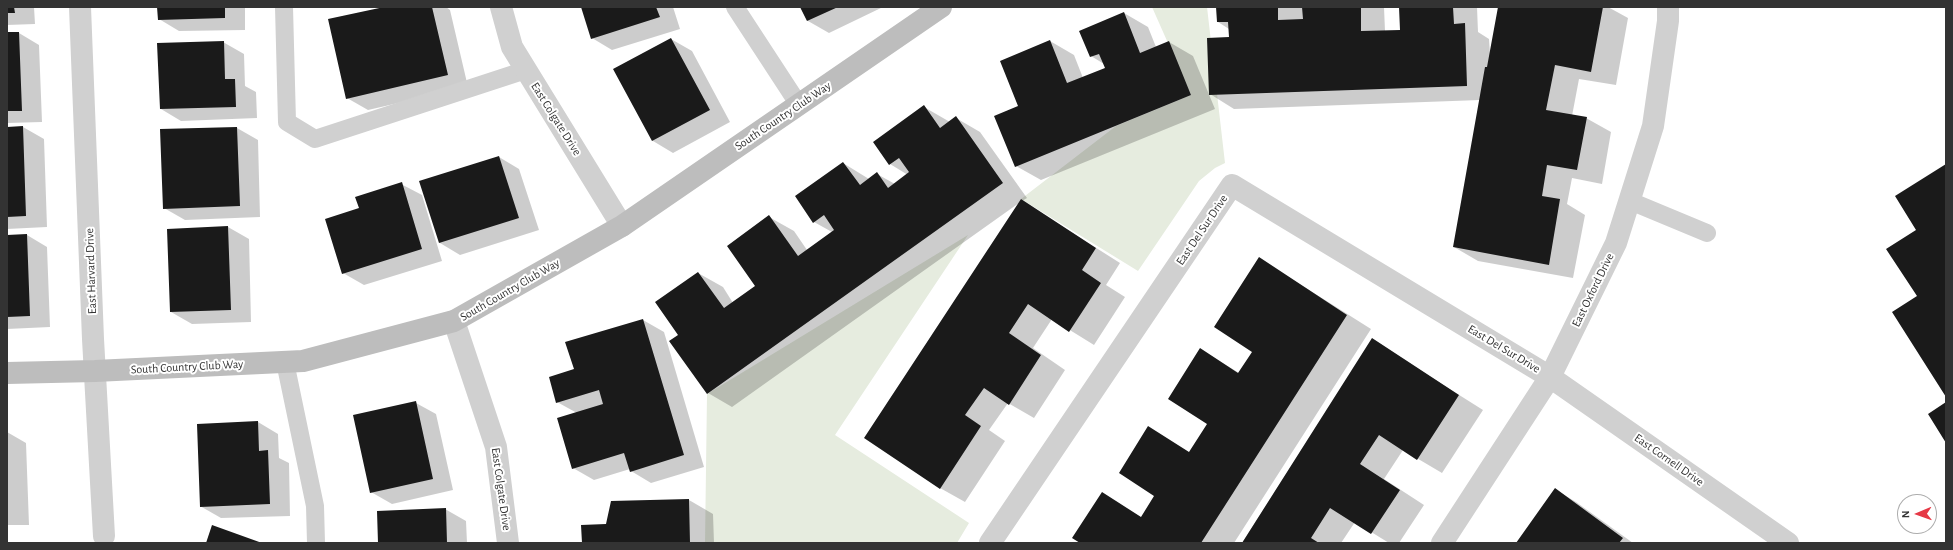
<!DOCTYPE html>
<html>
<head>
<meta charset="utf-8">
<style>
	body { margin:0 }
	#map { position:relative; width:1953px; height:550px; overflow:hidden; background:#fff; font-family:"Alegreya Sans",sans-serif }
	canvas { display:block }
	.frame { position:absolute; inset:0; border:8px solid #333; pointer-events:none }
	.north { position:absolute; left:1897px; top:494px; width:40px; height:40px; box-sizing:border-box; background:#fff; border:1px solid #adadad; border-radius:50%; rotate:268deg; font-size:11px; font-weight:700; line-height:16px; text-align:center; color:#333 }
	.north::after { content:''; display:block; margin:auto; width:14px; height:18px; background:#e63946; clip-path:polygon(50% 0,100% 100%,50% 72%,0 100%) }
</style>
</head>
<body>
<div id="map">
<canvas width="1953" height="550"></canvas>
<div class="frame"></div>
<div class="north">N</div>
</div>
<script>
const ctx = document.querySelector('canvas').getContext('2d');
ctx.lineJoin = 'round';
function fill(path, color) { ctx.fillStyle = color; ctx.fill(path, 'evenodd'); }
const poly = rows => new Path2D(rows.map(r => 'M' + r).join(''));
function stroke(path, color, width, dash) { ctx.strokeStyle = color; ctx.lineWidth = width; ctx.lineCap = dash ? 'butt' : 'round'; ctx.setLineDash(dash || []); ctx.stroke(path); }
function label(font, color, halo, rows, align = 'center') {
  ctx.font = font + ' "Alegreya Sans",sans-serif'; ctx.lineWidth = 4; ctx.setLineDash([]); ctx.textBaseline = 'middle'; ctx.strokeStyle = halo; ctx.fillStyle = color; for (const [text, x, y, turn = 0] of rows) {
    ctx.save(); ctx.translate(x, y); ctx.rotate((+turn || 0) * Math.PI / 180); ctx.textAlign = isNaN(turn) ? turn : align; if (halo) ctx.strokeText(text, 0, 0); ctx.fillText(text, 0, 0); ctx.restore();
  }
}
fill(poly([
	[1152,7,1207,7,1225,163,1215,168,1199,181,1138,271,1021,199,1116,126,1191,95],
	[968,235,835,435,969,523,957,543,705,543,707,394]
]), '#e6ecdf');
fill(poly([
	[7,7,34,7,35,24,7,25],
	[158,7,245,7,245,30,179,31,159,19],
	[389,7,446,7,450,10,468,87,368,110,347,98],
	[582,7,673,7,680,29,612,50,592,38],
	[801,7,883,7,829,33,808,21],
	[1217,7,1384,7,1385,31,1401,31,1400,7,1477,7,1478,32,1489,39,1490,54,1499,7,1608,7,1628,18,1616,85,1579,79,1572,116,1586,118,1611,132,1602,184,1572,178,1567,204,1585,215,1573,278,1478,261,1454,247,1480,100,1234,109,1210,94,1230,38,1229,29,1218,22],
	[1124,13,1148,27,1156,47,1169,42,1193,56,1215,109,1041,180,1016,166,1019,107,1050,41,1074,55,1083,78,1106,68,1104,64,1091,56],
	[7,33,19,33,39,45,42,122,7,123],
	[671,39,692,51,730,122,673,153,653,141,614,69],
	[223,42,244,54,245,86,256,92,257,118,181,121,161,109],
	[924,107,950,122,956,118,980,132,1027,198,1022,201,1120,263,1106,285,1125,297,1094,345,1052,319,1033,348,1065,370,1034,418,1008,403,989,430,1005,441,965,502,940,488,1019,203,732,407,708,393,680,335,698,273,723,287,733,303,756,286,769,217,794,231,807,250,832,232,814,222,843,163,869,179,877,174,895,184,908,175,890,164],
	[23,127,44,139,47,227,7,229,7,128],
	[237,128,258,140,260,217,185,220,164,208],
	[499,157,519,169,539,230,460,255,440,243,420,182],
	[401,184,422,195,442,261,364,285,343,273,360,209],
	[228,227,249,239,251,322,192,324,171,312],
	[27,235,47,247,50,327,7,329,7,236],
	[1260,259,1371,329,1234,543,1082,543,1102,493,1142,518,1156,496,1149,428,1190,453,1208,424,1200,349,1239,373,1254,352],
	[643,320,664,332,704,467,651,483,631,471,630,469,594,480,573,468,577,413,557,402],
	[1372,340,1483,410,1442,473,1403,450,1384,479,1424,505,1399,543,1389,543,1355,522,1341,543,1242,543],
	[416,403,436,414,453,490,392,504,371,492],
	[258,422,278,434,279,458,289,463,290,516,221,518,200,506],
	[7,432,26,443,29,525,7,525],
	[1556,490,1576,502,1633,543,1517,543],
	[689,500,713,514,714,543,583,543,607,525],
	[445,509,466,521,467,543,379,543]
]), '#0003');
fill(poly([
	[7,7,14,7,15,13,7,13],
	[157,7,225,7,225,18,158,20],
	[384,7,432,7,448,75,346,99,328,19],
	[581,7,656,7,660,17,591,39],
	[800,7,838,7,807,21],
	[1216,7,1278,7,1278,20,1303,19,1302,7,1361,7,1361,31,1400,30,1399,7,1453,7,1454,24,1465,23,1467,86,1209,95,1207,38,1229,37,1228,22,1217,22],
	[1498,7,1603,7,1591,72,1555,65,1546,110,1587,117,1577,170,1547,165,1542,196,1560,199,1549,265,1453,247,1485,67,1487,67],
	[1124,12,1140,53,1169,41,1191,95,1015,167,994,116,1018,106,1000,61,1050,40,1067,83,1105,68,1099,54,1090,57,1079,31],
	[7,32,19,32,22,111,7,111],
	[671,38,710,110,652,141,613,69],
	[224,41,225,79,235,79,236,107,160,109,157,43],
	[924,105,940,128,956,116,1003,183,707,394,669,341,678,335,655,302,698,272,724,308,755,286,727,246,769,215,798,256,834,230,824,215,813,223,795,196,843,162,860,185,877,172,888,188,909,172,899,158,889,165,873,142],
	[23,126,26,216,7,217,7,127],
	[237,127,240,206,163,209,160,129],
	[499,156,519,218,439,243,419,181],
	[1946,164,1946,397,1892,312,1917,296,1886,249,1916,230,1895,196],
	[402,182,422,249,342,274,325,219,359,208,355,197],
	[1021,199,1096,248,1082,270,1101,283,1069,332,1028,304,1009,333,1041,355,1009,405,984,388,965,415,981,426,940,489,864,438],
	[228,226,231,310,170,312,167,229],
	[27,234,30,316,7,317,7,235],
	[1259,257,1347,315,1201,543,1080,543,1072,538,1102,492,1141,517,1154,496,1119,473,1148,426,1189,452,1207,424,1168,399,1200,348,1238,373,1252,352,1214,327],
	[643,319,684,455,630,472,624,453,572,469,557,418,603,404,599,390,556,403,549,377,574,369,565,342],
	[1372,338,1459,395,1417,460,1379,435,1360,464,1400,490,1371,534,1330,508,1311,538,1319,543,1242,543],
	[416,401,433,479,370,493,353,415],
	[1946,402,1946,443,1928,414],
	[258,421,259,451,268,450,270,504,200,507,197,424],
	[1555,488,1623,538,1619,543,1516,543],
	[689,499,690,543,582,543,581,525,606,524,611,501],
	[446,508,447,543,378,543,377,511],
	[212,525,262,543,206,543]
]), '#1a1a1a');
stroke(poly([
	[284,7,287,122,315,139,526,70],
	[735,7,799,105],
	[1630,201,1707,233],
	[285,362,315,506,316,543]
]), '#d0d0d0', 18);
stroke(poly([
	[80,7,93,339,104,536],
	[501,7,512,47,622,226],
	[454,321,496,447,508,543],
	[990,543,1232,185,1550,377,1788,543],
	[1442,543,1550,377,1616,243,1653,126,1668,21,1668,7]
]), '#d0d0d0', 22);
stroke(poly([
	[7,373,95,371,303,361,454,321,622,226,941,7]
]), '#bdbdbd', 22);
label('12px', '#333', '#fff', [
	["South Country Club Way",783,116,-34],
	["East Colgate Drive",556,119,58],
	["East Del Sur Drive",1202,230,-56],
	["East Harvard Drive",91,271,-92],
	["South Country Club Way",510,290,-30],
	["East Oxford Drive",1593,290,-64],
	["East Del Sur Drive",1504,349,31],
	["South Country Club Way",187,367,-3],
	["East Cornell Drive",1669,460,35],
	["East Colgate Drive",501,489,82]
]);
</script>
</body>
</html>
